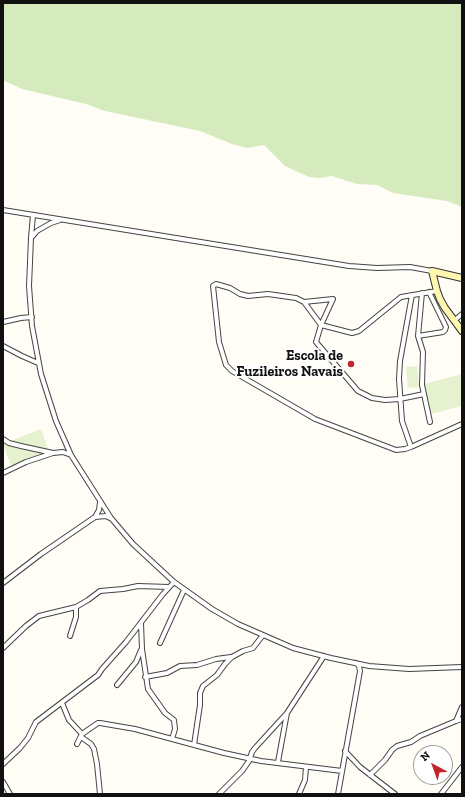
<!DOCTYPE html>
<html>
<head>
<meta charset="utf-8">
<style>
	body { margin:0 }
	#map { position:relative; width:465px; height:797px; overflow:hidden; background:#fffdf5; font-family:"Zilla Slab",serif }
	canvas { display:block }
	.frame { position:absolute; inset:0; border:4px solid #111; pointer-events:none }
	.north { position:absolute; left:413px; top:745px; width:40px; height:40px; box-sizing:border-box; background:#fff; border:1px solid #a0a0a0; border-radius:50%; rotate:319deg; font-size:11px; font-weight:700; line-height:16px; text-align:center; color:#111 }
	.north::after { content:''; display:block; margin:auto; width:14px; height:18px; background:#c4262e; clip-path:polygon(50% 0,100% 100%,50% 72%,0 100%) }
</style>
</head>
<body>
<div id="map">
<canvas width="465" height="797"></canvas>
<div class="frame"></div>
<div class="north">N</div>
</div>
<script>
const ctx = document.querySelector('canvas').getContext('2d');
ctx.lineJoin = 'round';
function fill(path, color) { ctx.fillStyle = color; ctx.fill(path, 'evenodd'); }
const poly = rows => new Path2D(rows.map(r => 'M' + r).join(''));
function stroke(path, color, width, dash) { ctx.strokeStyle = color; ctx.lineWidth = width; ctx.lineCap = dash ? 'butt' : 'round'; ctx.setLineDash(dash || []); ctx.stroke(path); }
function label(font, color, halo, rows, align = 'center') {
  ctx.font = font + ' "Zilla Slab",serif'; ctx.lineWidth = 4; ctx.setLineDash([]); ctx.textBaseline = 'middle'; ctx.strokeStyle = halo; ctx.fillStyle = color; for (const [text, x, y, turn = 0] of rows) {
    ctx.save(); ctx.translate(x, y); ctx.rotate((+turn || 0) * Math.PI / 180); ctx.textAlign = isNaN(turn) ? turn : align; if (halo) ctx.strokeText(text, 0, 0); ctx.fillText(text, 0, 0); ctx.restore();
  }
}
fill(poly([
	[3,3,462,3,462,207,447,201,393,193,377,185,357,184,332,176,320,178,309,177,285,166,264,145,247,148,232,144,200,131,105,111,86,104,22,89,3,80]
]), '#d5ebbd');
fill(poly([
	[417,366,419,387,408,388,406,367],
	[462,374,462,406,431,414,424,384],
	[41,429,50,454,12,468,3,444]
]), '#e6f2cf');
const street = poly([
	[3,210,349,266,377,268,410,267,432,271],
	[33,215,31,238,29,286,32,326,41,374,56,421,71,455,111,518,133,544,174,582,212,609,238,624,293,648,331,658,369,666,409,669,462,667],
	[31,238,37,231,51,223,60,220],
	[437,291,401,297,359,331,352,333,321,325,304,302,296,298,268,294,248,296,240,294,230,288,216,284,213,286,219,342,226,365,232,371,315,419,396,450,405,449,411,447,462,424],
	[422,293,418,336,423,352,422,385,430,422],
	[304,302,333,299,321,325,316,342,358,391,372,398,385,400,400,399,424,394],
	[455,320,462,314],
	[3,322,21,318,32,317],
	[418,336,443,332,445,330,446,327,429,292],
	[3,346,22,356,38,363],
	[3,439,9,443,21,446,53,453],
	[411,447,402,421,399,379,400,361,412,295],
	[3,473,26,462,53,453,63,452,71,455],
	[95,517,106,516,110,518],
	[3,583,41,554,95,517,99,510,100,502],
	[141,623,142,649,148,689,165,713,174,720,175,729,172,739],
	[70,636,76,617,76,607],
	[160,643,184,590],
	[3,648,26,626,39,616,76,607,88,600,100,591,123,589,138,586,169,587],
	[145,677,167,673,180,666,197,665,216,659,231,657],
	[117,685,136,662,141,650],
	[62,703,69,720,82,734],
	[456,721,462,719],
	[81,737,91,744,94,749,97,764,100,794],
	[77,744,82,734,98,723,100,723,135,729,224,753,261,761,342,771],
	[194,745,200,705,200,693,203,686,217,675,225,664,232,657,243,651,253,648,263,635],
	[345,751,360,767,395,794],
	[278,762,287,713],
	[3,764,20,748,28,738,36,722,98,675,102,669,126,642,163,594,174,582],
	[370,775,385,760,392,750,397,746,411,742,420,736,456,721,462,707],
	[3,782,10,794],
	[219,794,242,771,249,761,252,752,255,748,287,713,324,656],
	[299,794,305,780,306,767],
	[338,794,360,671,359,666,356,663],
	[441,794,462,767]
]);
const secondary = poly([
	[462,278,432,271,437,291,440,299,445,308,462,331]
]);
stroke(street, '#444', 6);
stroke(secondary, '#333', 8);
stroke(street, '#fff', 4);
stroke(secondary, '#fff6b0', 6);
for (const [x, y, r, color] of [
	[351,364,4,"#c4262e"]
]) { const dot = new Path2D(); dot.arc(x, y, r, 0, 2 * Math.PI); ctx.fillStyle = color; ctx.fill(dot); stroke(dot, '#fff', 1.5); }
label('bold 14px', '#111', '#fff', [
	["Escola de",343,356],
	["Fuzileiros Navais",343,372]
], 'right');
</script>
</body>
</html>
